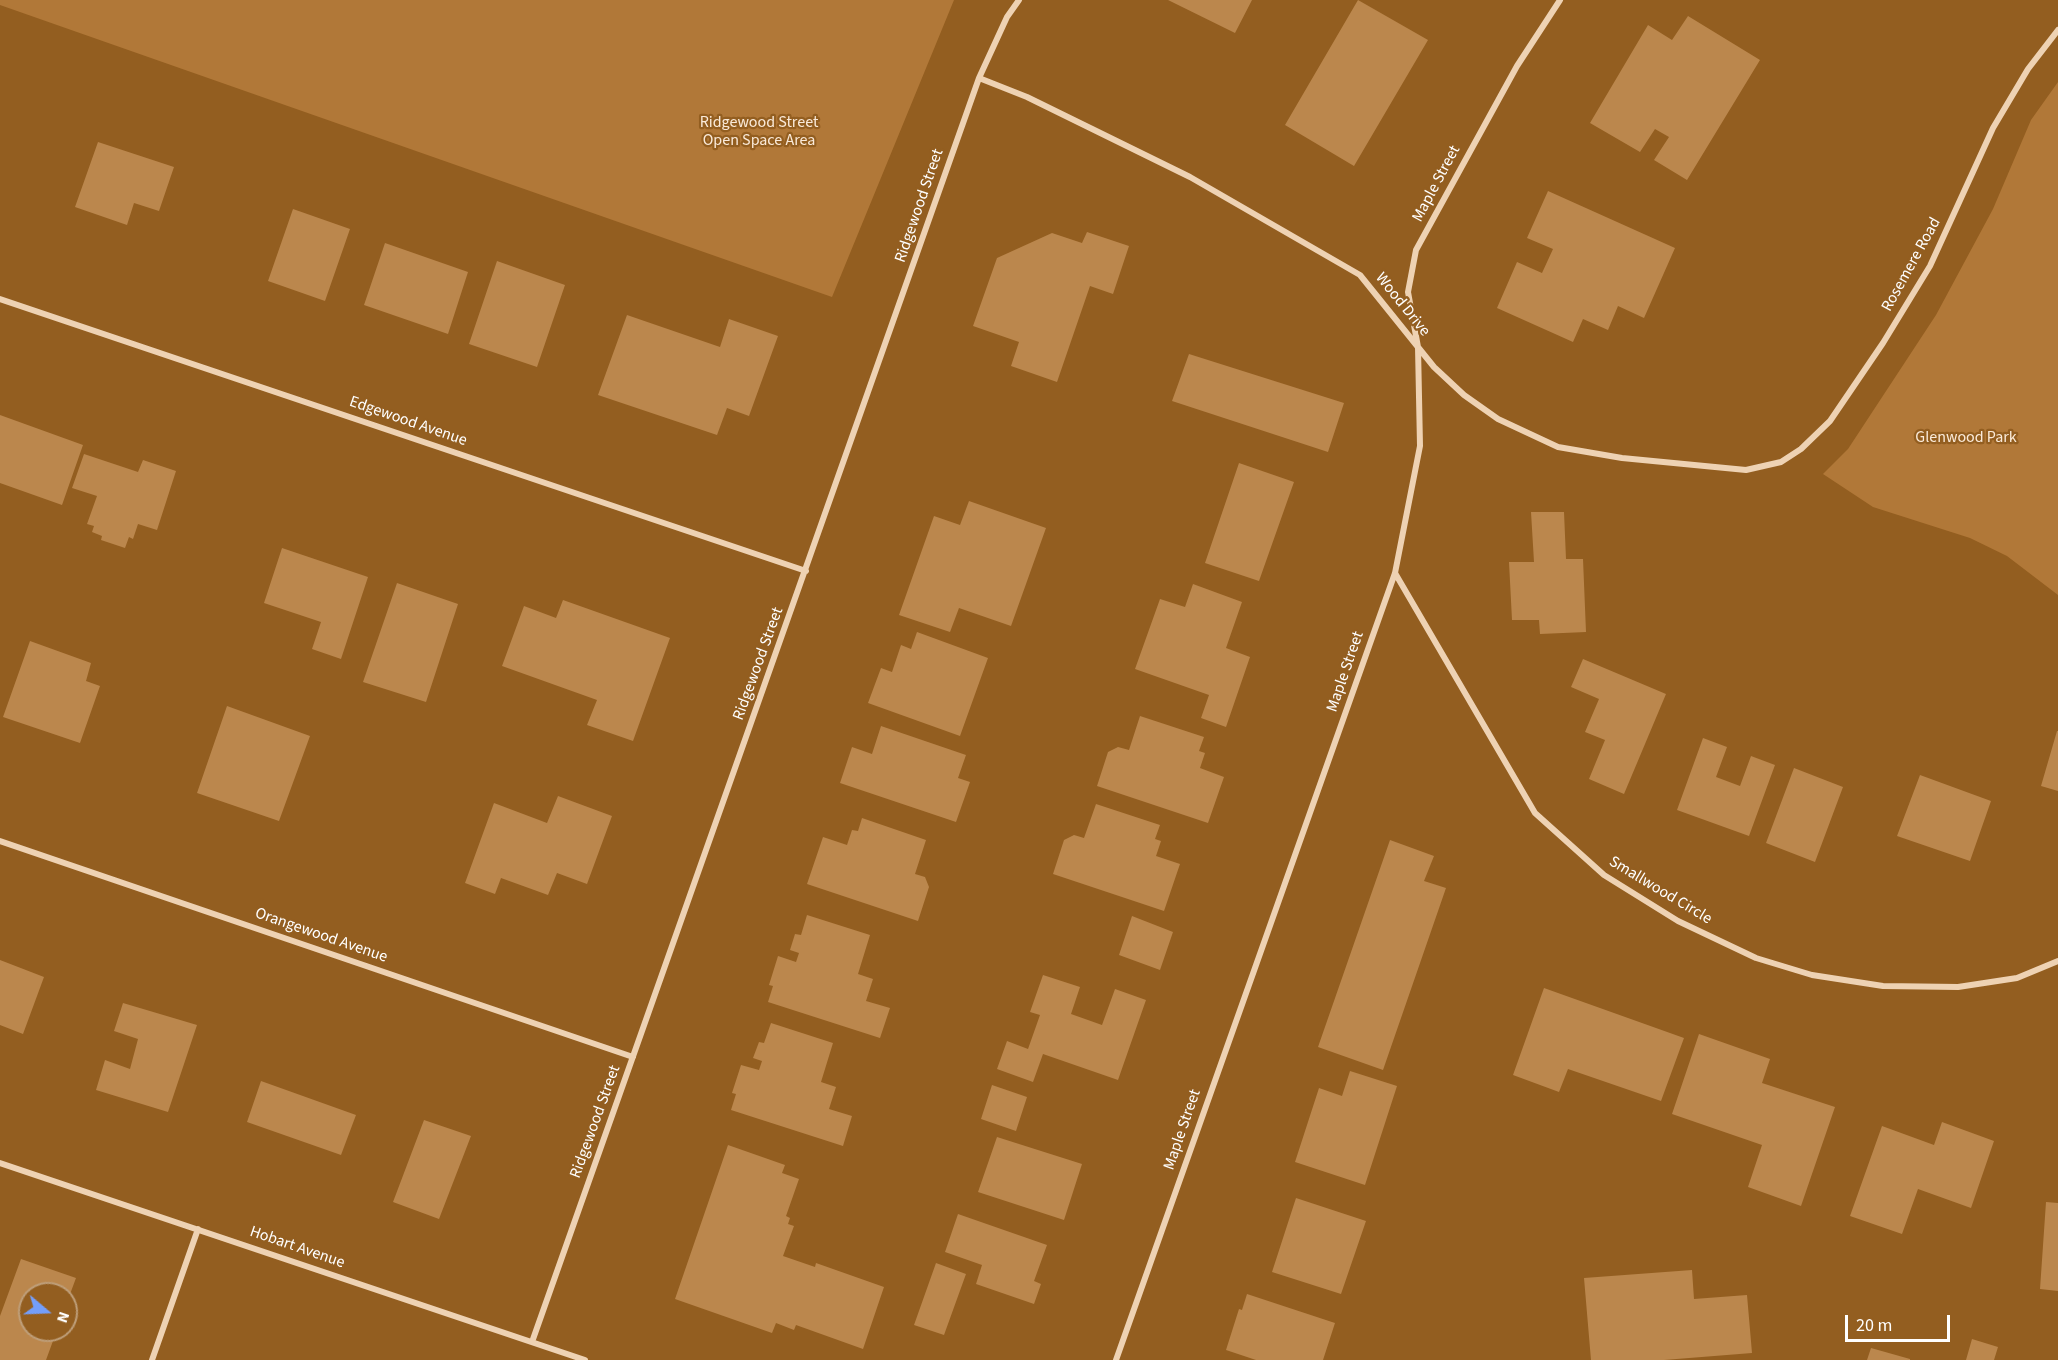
<!DOCTYPE html>
<html>
<head>
<meta charset="utf-8">
<style>
	body { margin:0 }
	#map { position:relative; width:2058px; height:1360px; overflow:hidden; background:#935e20; font-family:"Source Sans 3",sans-serif }
	canvas { display:block }
	.north { position:absolute; left:18px; top:1282px; width:60px; height:60px; box-sizing:border-box; background:#935e20; border:2px solid #be9e79; border-radius:50%; rotate:109deg; font-size:16px; font-weight:700; line-height:24px; text-align:center; color:#fff }
	.north::after { content:''; display:block; margin:auto; width:21px; height:27px; background:#749efa; clip-path:polygon(50% 0,100% 100%,50% 72%,0 100%) }
	.scale { position:absolute; left:1845px; top:1315px; width:105px; height:27px; box-sizing:border-box; border:3px solid #fff; border-top:0; padding-left:8px; font-size:18px; line-height:21px; white-space:nowrap; color:#fff; -webkit-text-stroke:4px #935e20; paint-order:stroke }
</style>
</head>
<body>
<div id="map">
<canvas width="2058" height="1360"></canvas>
<div class="north">N</div>
<div class="scale">20 m</div>
</div>
<script>
const ctx = document.querySelector('canvas').getContext('2d');
ctx.lineJoin = 'round';
function fill(path, color) { ctx.fillStyle = color; ctx.fill(path, 'evenodd'); }
const poly = rows => new Path2D(rows.map(r => 'M' + r).join(''));
function stroke(path, color, width, dash) { ctx.strokeStyle = color; ctx.lineWidth = width; ctx.lineCap = dash ? 'butt' : 'round'; ctx.setLineDash(dash || []); ctx.stroke(path); }
function label(font, color, halo, rows, align = 'center') {
  ctx.font = font + ' "Source Sans 3",sans-serif'; ctx.lineWidth = 4.5; ctx.setLineDash([]); ctx.textBaseline = 'middle'; ctx.strokeStyle = halo; ctx.fillStyle = color; for (const [text, x, y, turn = 0] of rows) {
    ctx.save(); ctx.translate(x, y); ctx.rotate((+turn || 0) * Math.PI / 180); ctx.textAlign = isNaN(turn) ? turn : align; if (halo) ctx.strokeText(text, 0, 0); ctx.fillText(text, 0, 0); ctx.restore();
  }
}
fill(poly([
	[0,0,954,0,832,297,0,5],
	[2058,82,2058,595,2007,556,1970,538,1873,507,1823,474,1848,449,1936,315,1993,209,2031,120]
]), '#b17838');
fill(poly([
	[1168,0,1252,0,1235,33],
	[1358,0,1428,40,1354,166,1285,125],
	[1688,16,1760,60,1687,180,1654,160,1669,137,1655,129,1640,152,1590,123,1648,25,1672,40],
	[98,142,174,167,159,211,134,203,127,225,75,207],
	[1548,191,1675,248,1644,318,1618,306,1608,330,1583,319,1573,342,1497,308,1517,262,1542,273,1553,249,1527,238],
	[293,209,350,229,325,301,268,281],
	[1087,232,1129,246,1113,294,1090,286,1057,382,1011,366,1019,342,973,326,997,258,1052,233,1082,243],
	[385,243,468,272,448,334,364,305],
	[497,261,565,285,537,367,469,344],
	[627,315,720,347,729,319,778,336,749,416,727,408,717,435,598,395],
	[1189,354,1344,403,1328,452,1172,401],
	[0,415,83,445,62,505,0,483],
	[84,454,138,472,143,460,176,471,157,530,138,524,133,539,129,537,125,548,101,540,102,536,92,532,94,526,87,524,97,496,72,488],
	[1239,463,1294,482,1259,581,1205,563],
	[969,501,1046,528,1011,626,959,608,950,632,899,615,934,516,960,525],
	[1531,512,1564,512,1566,559,1583,559,1586,632,1540,634,1539,620,1512,620,1509,562,1534,562],
	[282,548,368,577,341,659,312,649,321,622,264,603],
	[397,583,458,604,426,702,363,682],
	[1193,584,1242,602,1226,648,1250,657,1226,727,1201,718,1209,695,1135,669,1160,599,1185,607],
	[563,600,670,638,633,741,587,725,597,700,502,666,524,606,556,618],
	[917,632,988,658,960,736,868,703,881,668,892,672,901,645,911,649],
	[30,641,91,663,86,681,100,686,80,743,3,717],
	[1583,659,1666,694,1624,794,1589,779,1605,740,1585,732,1599,699,1571,687],
	[227,706,310,736,279,821,197,793],
	[1140,716,1204,737,1199,751,1205,753,1200,768,1224,777,1208,823,1097,786,1108,752,1118,747,1129,750],
	[881,726,966,755,958,778,970,782,956,822,840,783,852,747,872,754],
	[2057,731,2058,731,2058,791,2041,786],
	[1703,738,1727,747,1716,777,1740,786,1751,756,1775,765,1749,836,1677,810],
	[1794,768,1843,787,1815,862,1766,843],
	[1920,775,1991,801,1970,861,1897,836],
	[558,796,612,816,587,884,557,873,548,895,501,878,495,894,465,883,494,803,547,823],
	[1096,804,1160,825,1155,839,1161,841,1156,856,1180,864,1164,911,1053,874,1064,840,1074,835,1084,838],
	[862,818,926,840,915,874,925,877,929,887,918,921,807,884,823,837,847,845,852,830,858,831],
	[1390,840,1434,856,1424,881,1446,888,1383,1070,1318,1047],
	[807,915,870,935,858,974,873,979,866,1001,890,1008,880,1038,768,1002,773,986,769,985,778,956,796,962,799,953,790,950,795,934,801,935],
	[1132,916,1173,932,1160,970,1119,955],
	[0,960,44,977,23,1034,0,1025],
	[1043,975,1080,987,1071,1014,1102,1025,1115,989,1146,1000,1118,1080,1043,1054,1033,1082,997,1069,1007,1041,1028,1049,1040,1015,1030,1012],
	[1544,988,1684,1038,1661,1101,1568,1069,1559,1092,1513,1075],
	[123,1003,197,1025,168,1112,96,1090,105,1060,130,1069,138,1039,114,1031],
	[771,1023,833,1043,821,1082,836,1087,829,1109,852,1116,843,1146,731,1110,736,1094,732,1093,741,1065,759,1070,762,1061,753,1058,759,1042,764,1043],
	[1699,1034,1770,1059,1762,1083,1835,1107,1801,1206,1748,1187,1762,1145,1672,1114],
	[1350,1071,1397,1086,1365,1185,1295,1162,1319,1088,1342,1096],
	[261,1081,356,1115,341,1155,247,1122],
	[992,1085,1027,1097,1016,1131,981,1119],
	[424,1120,471,1136,439,1219,393,1202],
	[1942,1122,1994,1141,1971,1208,1918,1189,1902,1234,1850,1216,1882,1126,1934,1145],
	[997,1137,1082,1164,1064,1220,978,1192],
	[728,1145,785,1165,782,1173,799,1179,786,1216,790,1218,788,1224,794,1226,783,1256,815,1267,816,1263,884,1287,863,1349,796,1325,794,1330,776,1323,772,1333,675,1299],
	[1296,1198,1366,1221,1341,1294,1272,1272],
	[2046,1202,2058,1203,2058,1291,2040,1289],
	[958,1214,1047,1245,1034,1281,1041,1284,1034,1304,976,1284,982,1265,945,1252],
	[21,1259,76,1278,66,1305,66,1294,30,1294,30,1330,57,1330,46,1360,0,1360,0,1316],
	[936,1263,966,1274,944,1335,914,1325],
	[1692,1270,1694,1299,1747,1295,1752,1353,1664,1360,1591,1360,1584,1278],
	[1247,1294,1335,1323,1323,1360,1256,1360,1226,1350,1239,1309,1242,1310],
	[1972,1339,1998,1347,1994,1360,1966,1360],
	[1871,1348,1910,1359,1910,1360,1867,1360]
]), '#bb874d');
stroke(poly([
	[979,78,1027,97,1190,177,1360,275,1434,367,1464,395,1498,419,1558,447,1622,458,1746,470,1781,462,1801,449,1830,421,1883,343,1930,266,1993,128,2028,69,2058,30],
	[0,299,806,571],
	[1395,573,1535,813,1604,875,1678,921,1756,958,1812,975,1883,986,1958,987,2017,978,2058,961],
	[0,841,633,1057],
	[0,1163,585,1360],
	[532,1342,979,78,1007,17,1019,0],
	[152,1360,198,1229],
	[1116,1360,1395,573,1420,446,1418,347,1408,292,1416,250,1517,66,1560,0]
]), '#eed2b3', 6);
label('16px', '#faead9', '#935e20', [
	["Ridgewood Street",759,123],
	["Open Space Area",759,141],
	["Glenwood Park",1966,438]
]);
label('16px', '#fff', '#935e20', [
	["Maple Street",1437,184,-62],
	["Ridgewood Street",920,206,-71],
	["Rosemere Road",1912,265,-61],
	["Wood Drive",1402,305,51],
	["Edgewood Avenue",408,422,19],
	["Ridgewood Street",759,664,-70],
	["Maple Street",1346,672,-71],
	["Smallwood Circle",1660,891,31],
	["Orangewood Avenue",321,936,19],
	["Ridgewood Street",596,1122,-70],
	["Maple Street",1183,1130,-71],
	["Hobart Avenue",297,1248,19]
]);
</script>
</body>
</html>
